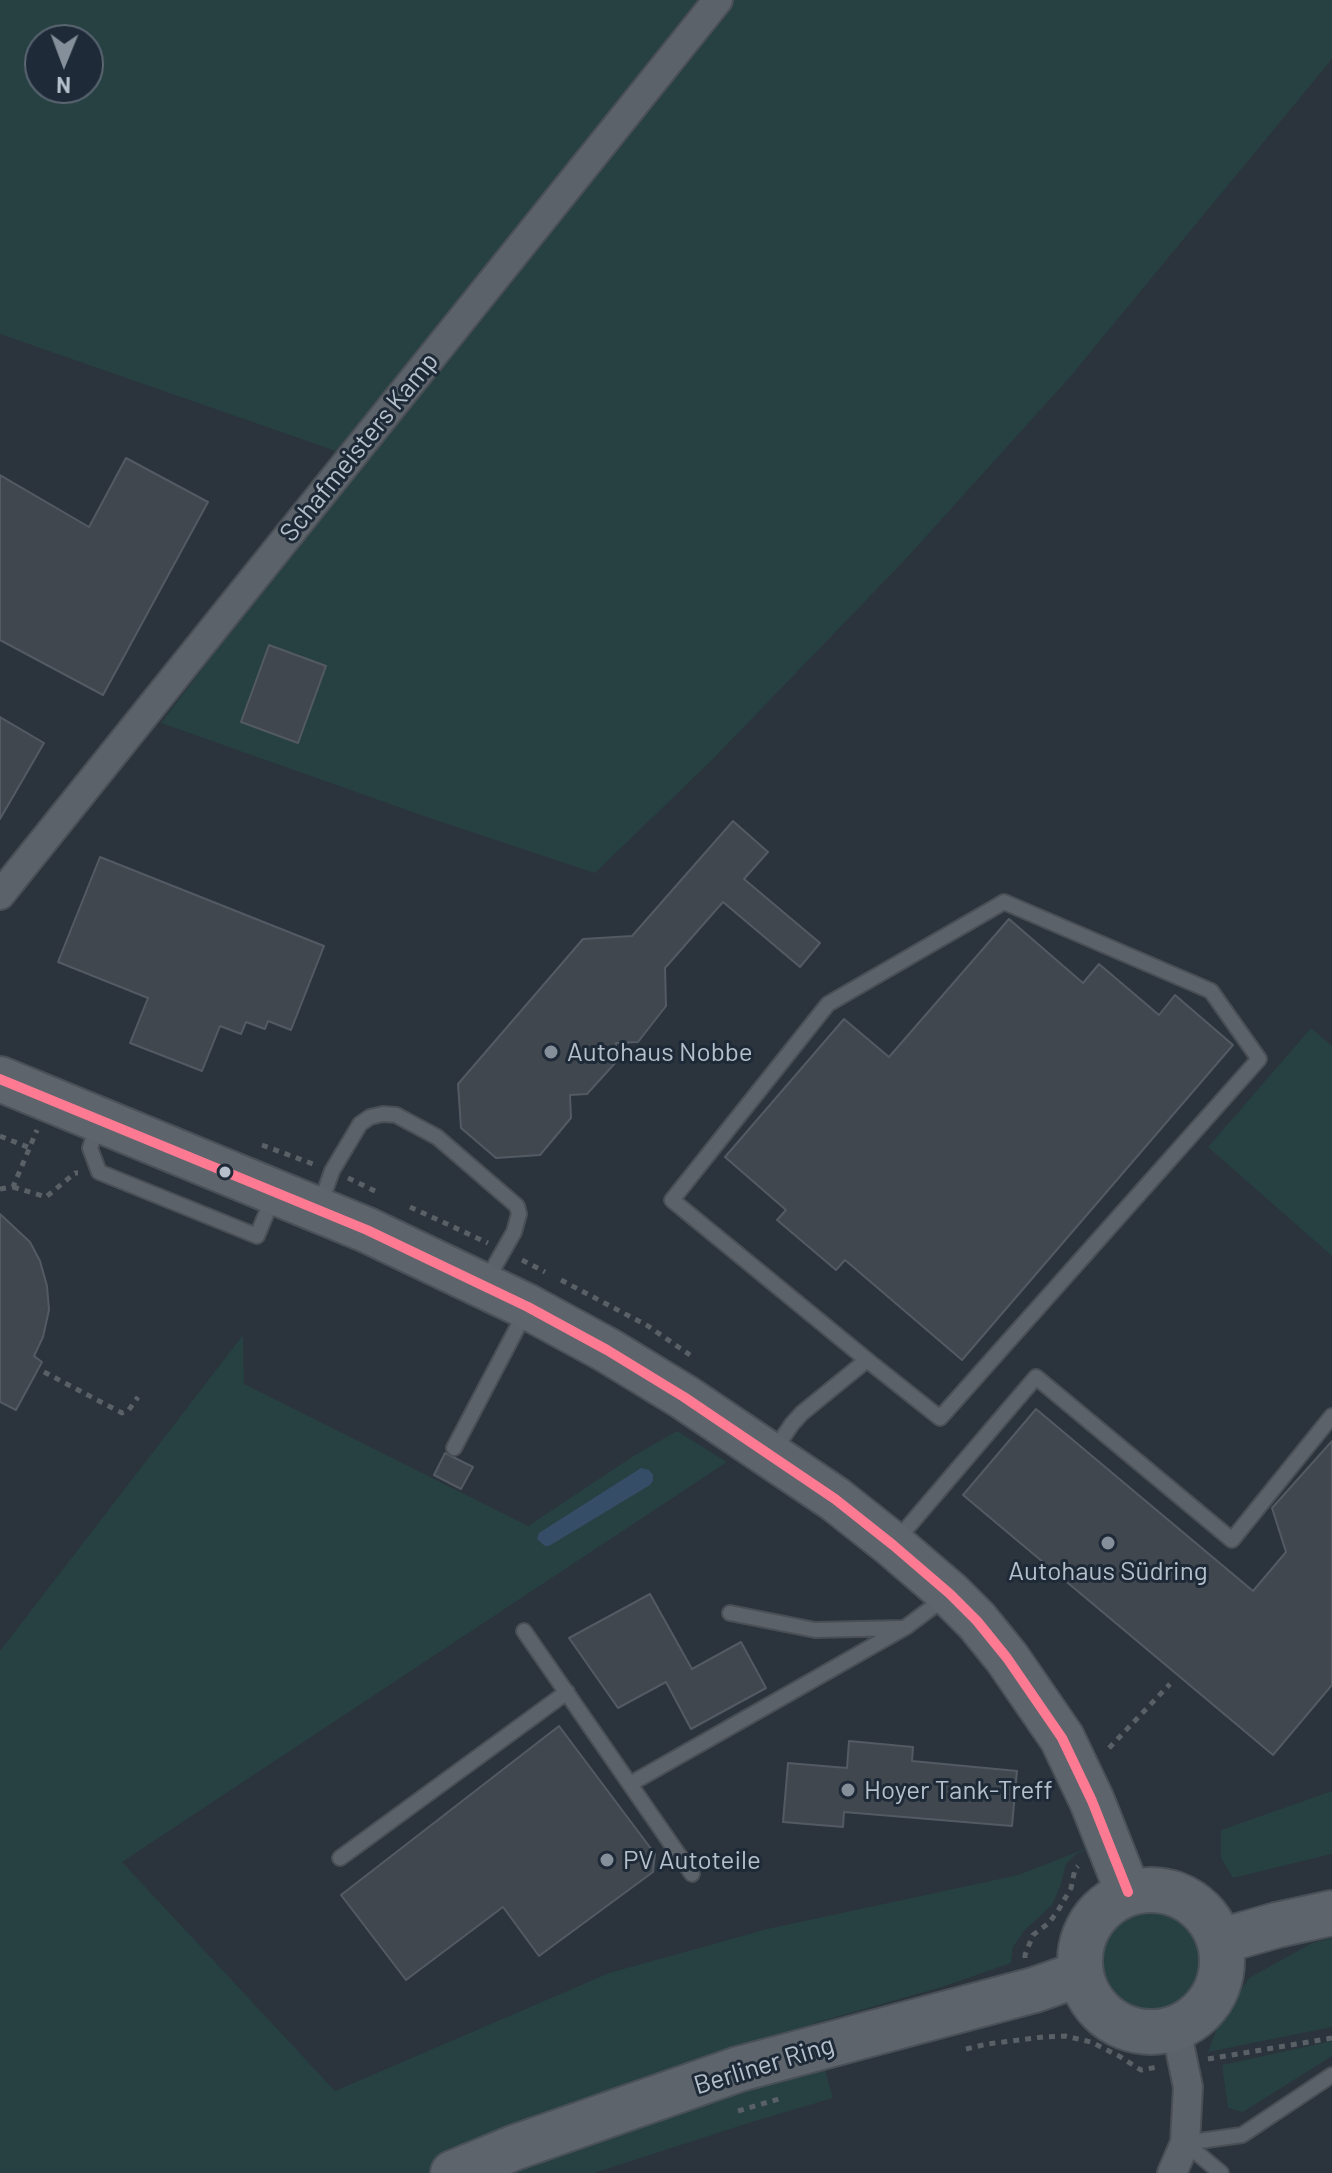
<!DOCTYPE html>
<html>
<head>
<meta charset="utf-8">
<style>
	body { margin:0 }
	#map { position:relative; width:1332px; height:2173px; overflow:hidden; background:#2b333c; font-family:Barlow,sans-serif }
	canvas { display:block }
	.north { position:absolute; left:24px; top:24px; width:80px; height:80px; box-sizing:border-box; background:#1e2a37; border:2px solid #5b6673; border-radius:50%; rotate:181deg; font-size:22px; font-weight:700; line-height:32px; text-align:center; color:#b6c0cc }
	.north::after { content:''; display:block; margin:auto; width:28px; height:36px; background:#858f9a; clip-path:polygon(50% 0,100% 100%,50% 72%,0 100%) }
</style>
</head>
<body>
<div id="map">
<canvas width="1332" height="2173"></canvas>
<div class="north">N</div>
</div>
<script>
const ctx = document.querySelector('canvas').getContext('2d');
ctx.lineJoin = 'round';
function fill(path, color) { ctx.fillStyle = color; ctx.fill(path, 'evenodd'); }
const poly = rows => new Path2D(rows.map(r => 'M' + r).join(''));
function stroke(path, color, width, dash) { ctx.strokeStyle = color; ctx.lineWidth = width; ctx.lineCap = dash ? 'butt' : 'round'; ctx.setLineDash(dash || []); ctx.stroke(path); }
function label(font, color, halo, rows, align = 'center') {
  ctx.font = font + ' Barlow,sans-serif'; ctx.lineWidth = 6; ctx.setLineDash([]); ctx.textBaseline = 'middle'; ctx.strokeStyle = halo; ctx.fillStyle = color; for (const [text, x, y, turn = 0] of rows) {
    ctx.save(); ctx.translate(x, y); ctx.rotate((+turn || 0) * Math.PI / 180); ctx.textAlign = isNaN(turn) ? turn : align; if (halo) ctx.strokeText(text, 0, 0); ctx.fillText(text, 0, 0); ctx.restore();
  }
}
fill(poly([
	[0,0,1332,0,1332,59,1070,377,903,562,712,760,595,873,421,815,161,723,256,598,363,463,330,449,0,334],
	[40,40,88,40,88,88,40,88],
	[1311,1028,1332,1046,1332,1256,1208,1147],
	[243,1335,244,1384,528,1526,635,1455,677,1431,727,1462,122,1862,335,2091,609,1973,767,1929,1018,1875,1095,1845,1075,1855,1066,1864,1061,1884,1052,1905,1024,1931,1013,1947,1011,1963,942,1987,812,2024,833,2098,752,2122,594,2173,0,2173,0,1651],
	[1332,1791,1332,1854,1233,1878,1221,1858,1221,1830],
	'1096 1959a54 54 0 1 1 108 0a54 54 0 1 1-108 0Z',
	[1332,1938,1332,2027,1208,2052,1220,2020,1249,1978,1312,1943],
	[1332,2041,1332,2056,1243,2112,1228,2108,1222,2065]
]), '#274042');
fill(poly([
	[641,1468,649,1470,653,1475,653,1481,650,1485,549,1546,545,1546,537,1539,539,1533]
]), '#364d67');
const building = poly([
	[126,458,208,502,103,695,0,640,0,475,89,527,126,458],
	[269,645,326,666,298,743,241,722,269,645],
	[0,717,44,743,0,819,0,717],
	[733,821,768,852,744,879,820,943,800,967,723,902,665,968,666,1006,638,1042,616,1043,616,1062,587,1094,570,1095,571,1118,540,1155,496,1158,461,1128,458,1084,583,939,632,936,733,821],
	[100,857,324,946,291,1030,268,1021,265,1029,246,1022,241,1034,220,1026,202,1071,130,1043,148,998,58,962,100,857],
	[1009,919,1083,983,1099,964,1159,1015,1175,995,1233,1045,962,1360,845,1260,836,1270,777,1220,786,1210,725,1157,844,1019,889,1057,1009,919],
	[0,1214,30,1242,40,1261,47,1286,49,1310,43,1337,34,1356,42,1362,16,1410,0,1402,0,1214],
	[1036,1409,1253,1591,1286,1552,1272,1508,1332,1441,1332,1685,1273,1755,963,1495,1036,1409],
	[445,1453,473,1467,461,1489,434,1475,445,1453],
	[650,1594,692,1669,741,1642,766,1688,691,1729,666,1682,618,1708,569,1638,650,1594],
	[559,1726,655,1854,653,1872,539,1956,503,1907,406,1980,341,1895,559,1726],
	[849,1741,913,1747,912,1761,1017,1771,1012,1826,844,1812,843,1827,783,1822,788,1763,847,1768,849,1741]
]);
fill(building, '#41474f');
stroke(building, '#535a63', 2);
const lane = poly([
	[98,1124,90,1148,99,1172,257,1236,274,1195],
	[320,1205,332,1171,360,1124,370,1117,383,1114,396,1115,437,1137,517,1206,519,1214,514,1232,485,1283],
	[454,1448,526,1311],
	[773,1452,792,1424,802,1413,867,1360,672,1200,828,1004,1004,902,1211,991,1259,1059,940,1418,867,1360],
	[896,1541,1036,1377,1232,1540,1332,1416],
	[730,1613,815,1630,902,1628],
	[524,1631,692,1874],
	[630,1784,906,1627,946,1597],
	[340,1858,567,1692],
	[1185,2143,1242,2135,1332,2075],
	[1185,2143,1221,2173]
]);
const street = poly([
	[0,895,718,0],
	[1172,2173,1185,2143,1188,2087,1176,2029]
]);
const primary = poly([
	[0,1079,367,1230,528,1307,607,1350,684,1397,835,1499,893,1545,950,1594,977,1621,1007,1658,1062,1738,1092,1801,1128,1892],
	'1080 1961a71 71 0 1 1 142 0a71 71 0 1 1-142 0Z',
	[1221,1941,1277,1925,1332,1913],
	[453,2173,516,2147,739,2069,1034,1990,1080,1974]
]);
stroke(lane, '#4a4f56', 18);
stroke(street, '#4a4f56', 32);
stroke(primary, '#495058', 48);
stroke(poly([
	[0,1136,30,1148],
	[262,1145,313,1164],
	[348,1178,375,1191],
	[13,1187,46,1197,75,1173,78,1173],
	[0,1189,13,1187,37,1130],
	[410,1207,488,1243],
	[522,1260,545,1272],
	[561,1280,648,1326,690,1355],
	[44,1372,122,1413,128,1411,138,1397],
	[1109,1748,1170,1684],
	[1025,1958,1025,1955,1033,1935,1049,1923,1059,1909,1071,1888,1075,1869,1078,1866],
	[966,2049,987,2044,1043,2037,1065,2036,1091,2042,1119,2056,1141,2070,1158,2067],
	[1208,2059,1332,2038],
	[738,2111,782,2098]
]), '#596066', 5, [6, 6]);
stroke(lane, '#5c6269', 14);
stroke(street, '#5c6269', 28);
stroke(primary, '#5e646b', 44);
stroke(poly([
	[0,1079,367,1230,528,1307,607,1350,684,1397,835,1499,893,1545,950,1594,977,1621,1007,1658,1062,1738,1092,1801,1128,1892]
]), '#fe7a93', 10);
for (const [x, y, r, color] of [
	[551,1052,8,"#858f9a"],
	[225,1172,7,"#b6c0cc"],
	[1108,1543,8,"#858f9a"],
	[848,1790,8,"#858f9a"],
	[607,1860,8,"#858f9a"]
]) { const dot = new Path2D(); dot.arc(x, y, r, 0, 2 * Math.PI); ctx.fillStyle = color; ctx.fill(dot); stroke(dot, '#1e2a37', 3); }
label('26px', '#b6c0cc', '#1e2a37', [
	["Schafmeisters Kamp",359,447,-51],
	["Berliner Ring",764,2065,-17]
]);
label('26px', '#b6c0cc', '#1e2a37', [
	["Autohaus Nobbe",567,1052],
	["Autohaus Südring",1108,1571,"center"],
	["Hoyer Tank-Treff",864,1790],
	["PV Autoteile",623,1860]
], 'left');
</script>
</body>
</html>
